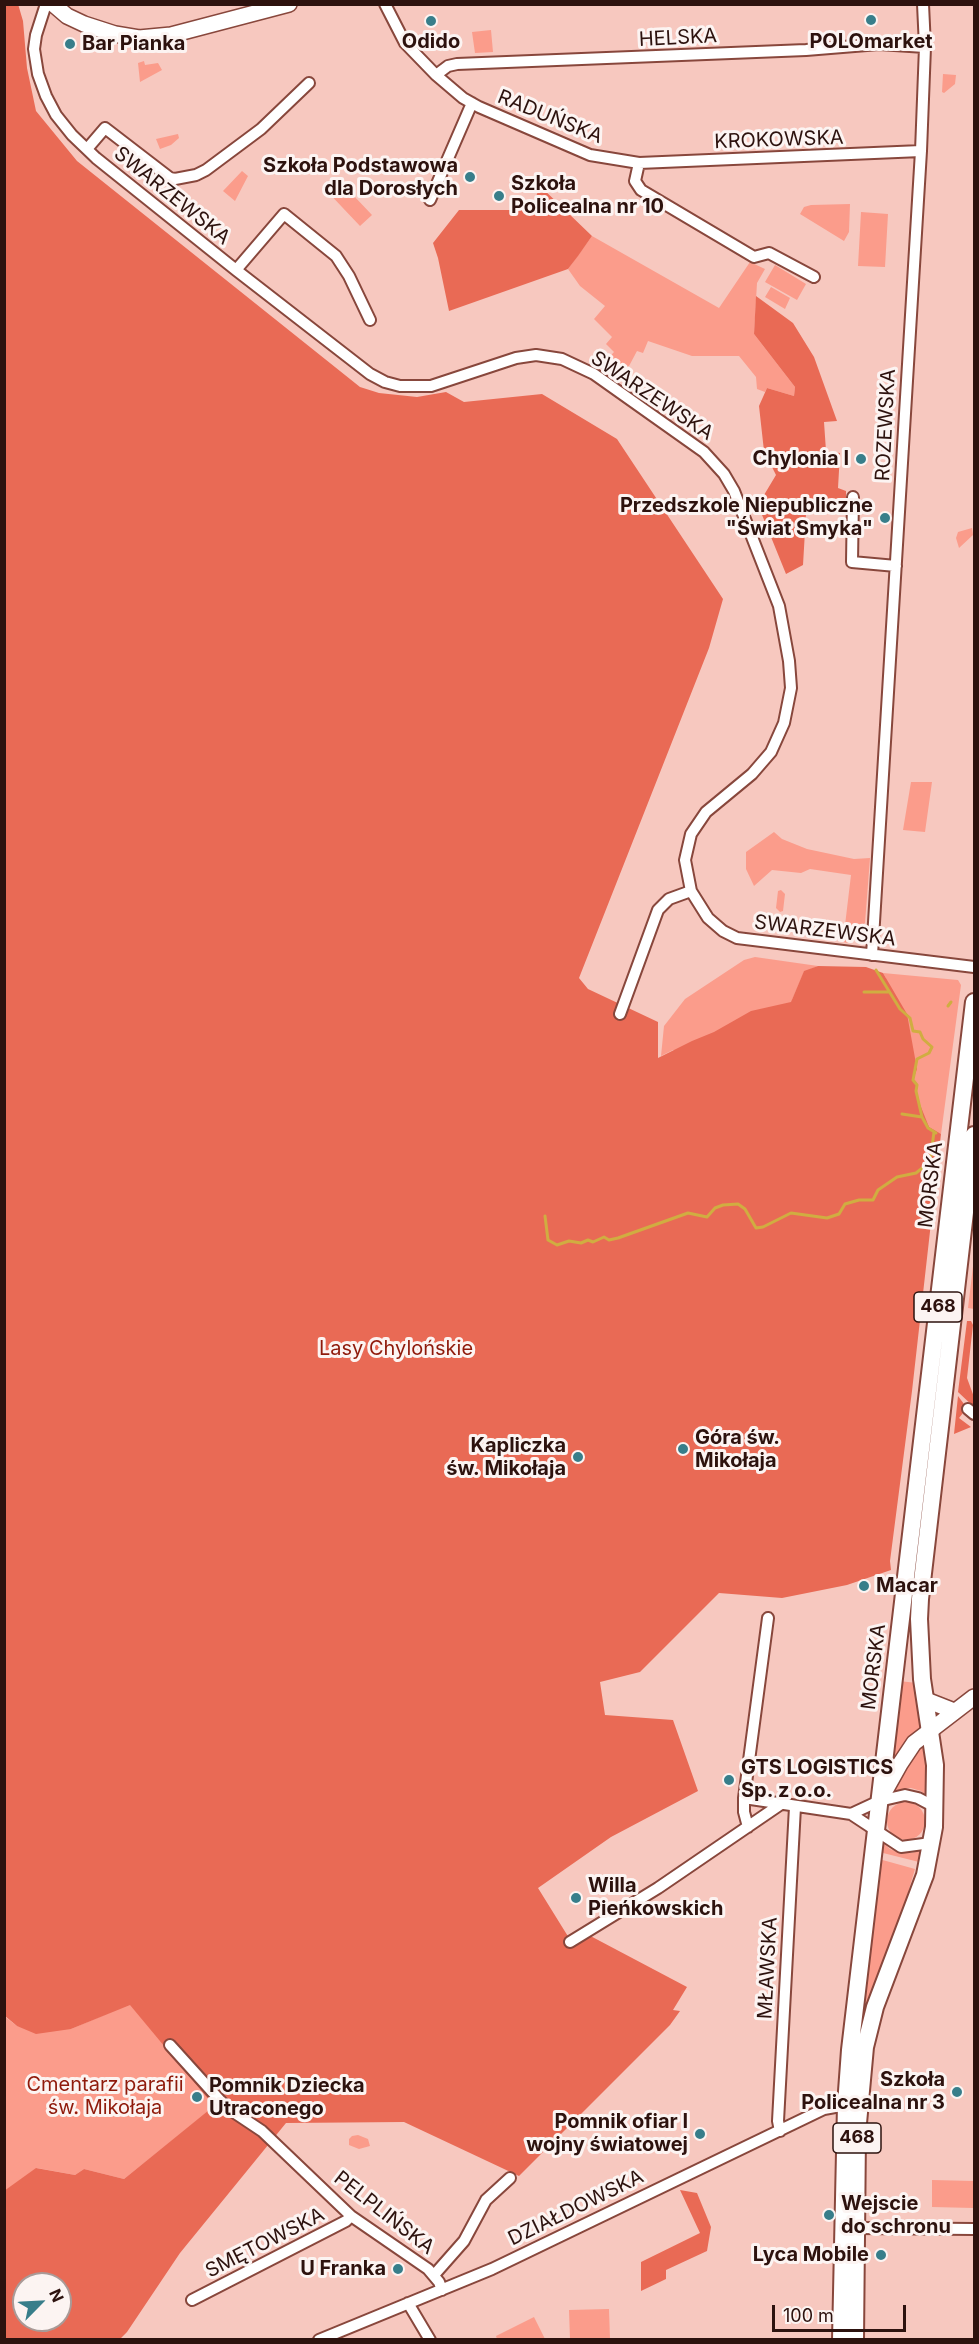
<!DOCTYPE html>
<html>
<head>
<meta charset="utf-8">
<style>
	body { margin:0 }
	#map { position:relative; width:979px; height:2344px; overflow:hidden; background:#f7c8bf; font-family:Inter,sans-serif }
	canvas { display:block }
	.frame { position:absolute; inset:0; border:6px solid #2d120e; pointer-events:none }
	.north { position:absolute; left:12px; top:2272px; width:60px; height:60px; box-sizing:border-box; background:#fcf4f2; border:2px solid #a99a97; border-radius:50%; rotate:66deg; font-size:16px; font-weight:700; line-height:24px; text-align:center; color:#2d120e }
	.north::after { content:''; display:block; margin:auto; width:21px; height:27px; background:#387e8a; clip-path:polygon(50% 0,100% 100%,50% 72%,0 100%) }
	.scale { position:absolute; left:772px; top:2305px; width:134px; height:27px; box-sizing:border-box; border:3px solid #2d120e; border-top:0; padding-left:8px; font-size:18px; line-height:21px; white-space:nowrap; color:#2d120e; -webkit-text-stroke:4px #fcf4f2; paint-order:stroke }
</style>
</head>
<body>
<div id="map">
<canvas width="979" height="2344"></canvas>
<div class="frame"></div>
<div class="north">N</div>
<div class="scale">100 m</div>
</div>
<script>
const ctx = document.querySelector('canvas').getContext('2d');
ctx.lineJoin = 'round';
function fill(path, color) { ctx.fillStyle = color; ctx.fill(path, 'evenodd'); }
const poly = rows => new Path2D(rows.map(r => 'M' + r).join(''));
function stroke(path, color, width, dash) { ctx.strokeStyle = color; ctx.lineWidth = width; ctx.lineCap = dash ? 'butt' : 'round'; ctx.setLineDash(dash || []); ctx.stroke(path); }
function label(font, color, halo, rows, align = 'center') {
  ctx.font = font + ' Inter,sans-serif'; ctx.lineWidth = 6; ctx.setLineDash([]); ctx.textBaseline = 'middle'; ctx.strokeStyle = halo; ctx.fillStyle = color; for (const [text, x, y, turn = 0] of rows) {
    ctx.save(); ctx.translate(x, y); ctx.rotate((+turn || 0) * Math.PI / 180); ctx.textAlign = isNaN(turn) ? turn : align; if (halo) ctx.strokeText(text, 0, 0); ctx.fillText(text, 0, 0); ctx.restore();
  }
}
fill(poly([
	[491,30,493,52,475,53,472,32],
	[144,61,145,65,158,63,162,70,140,82,138,63],
	[943,74,956,75,955,84,944,93,942,92],
	[178,134,179,138,171,145,160,149,156,139],
	[242,171,248,176,235,201,223,191],
	[336,177,372,215,360,226,324,188],
	[850,204,849,232,844,241,800,214,804,207,811,205],
	[861,212,888,214,885,267,858,266],
	[592,236,719,308,750,262,765,269,757,283,754,334,795,387,794,396,767,388,765,392,757,389,756,377,739,356,692,356,648,341,643,353,637,351,629,366,612,374,600,367,614,352,606,344,612,337,594,319,605,306,580,286,568,269],
	[775,265,806,284,797,300,765,282],
	[771,287,790,298,785,309,765,297],
	[972,528,973,535,959,548,956,538,958,532],
	[911,782,932,782,925,832,903,830],
	[774,832,782,839,807,849,854,859,870,858,865,923,858,928,848,943,843,942,851,875,810,869,801,873,772,870,754,886,746,869,746,852],
	[781,890,785,894,783,911,780,912,776,908,778,891],
	[755,957,818,966,804,972,792,1000,886,978,883,973,958,980,961,985,941,1134,673,1050,661,1056,664,1026,685,999,744,960],
	[974,1258,974,1309,968,1308],
	[965,1284,966,1285,940,1510,937,1510,960,1302],
	[899,1681,917,1683,923,1724,893,1761],
	[926,1736,929,1798,921,1791,911,1788,891,1791],
	'887 1821a19 19 0 1 1 38 0a19 19 0 1 1-38 0Z',
	[881,1841,890,1849,900,1853,911,1853,921,1850,919,1862,879,1852],
	[879,1859,915,1869,857,2065],
	[130,2004,215,2106,124,2179,84,2169,75,2175,37,2168,5,2191,4,2016,17,2026,71,2029],
	[358,2135,368,2139,370,2146,359,2149,349,2145,349,2139,352,2136],
	[932,2180,974,2181,974,2208,932,2207],
	[609,2309,610,2339,570,2339,569,2310],
	[534,2317,545,2339,497,2339,496,2336]
]), '#fb9c8b');
fill(poly([
	[18,4,23,21,27,68,36,111,77,161,360,387,379,393,417,397,446,392,464,402,542,394,617,439,723,599,709,648,579,978,588,989,658,1022,658,1058,692,1041,714,1032,751,1011,791,1002,804,971,818,966,866,967,883,973,907,1014,917,1069,913,1080,917,1085,916,1091,919,1102,929,1127,941,1134,912,1391,890,1561,891,1570,847,1585,782,1598,719,1593,640,1672,600,1682,605,1715,673,1720,698,1791,611,1837,538,1888,569,1938,581,1931,687,1987,673,2010,680,2011,670,2025,519,2176,404,2122,286,2123,180,2253,127,2332,121,2338,110,2340,5,2338,4,2191,36,2168,75,2175,84,2169,124,2179,214,2106,130,2005,71,2029,36,2034,17,2026,5,2016,4,5],
	[24,2284,60,2284,60,2320,24,2320],
	[540,186,592,236,578,256,568,269,449,311,438,258,433,243,459,210,531,210],
	[756,296,793,323,814,357,837,421,824,422,826,451,840,453,838,488,846,491,846,510,806,514,803,565,786,574,758,505,776,475,764,451,759,406,767,388,794,396,795,387,754,334],
	[967,1321,971,1321,973,1325,967,1378,974,1397,974,1407,958,1392],
	[958,1396,967,1408,959,1418,971,1427,954,1434],
	[680,2190,697,2193,711,2227,707,2251,666,2270,666,2279,641,2291,641,2262,700,2233]
]), '#e96a55');
stroke(poly([
	[876,970,900,1009,910,1018,913,1031,920,1032,923,1039,932,1047,929,1053,917,1059,913,1080,917,1085,916,1091,922,1117,928,1128,936,1133],
	[864,992,889,992],
	[948,1006,951,1002],
	[902,1114,922,1117],
	[545,1216,548,1240,557,1245,569,1241,581,1243,588,1240,593,1242,604,1237,609,1240,618,1238,688,1213,707,1217,715,1208,723,1205,738,1204,745,1209,756,1228,763,1227,791,1213,827,1218,839,1214,845,1204,859,1200,873,1200,878,1190,897,1177,916,1173,930,1162,934,1132]
]), '#d0ad41', 3);
const street = poly([
	[46,4,36,35,34,49,38,74,46,96,56,115,72,135,96,158,236,270,370,374,385,382,400,386,431,386,516,358,536,355,562,359,594,374,704,452,724,474,734,491,779,606,789,661,791,688,784,723,771,752,752,774,706,812,691,834,685,860,691,891,708,918,723,931,737,938,974,967],
	[385,4,405,43,436,75,463,98,479,107,590,155,639,163,921,151],
	[436,75,448,66,457,64,806,50,879,44,925,47],
	[87,149,105,128,170,178,175,179,196,175,206,170,261,129,309,83],
	[639,163,635,181,641,190,754,257,769,253,814,277],
	[430,200,472,103],
	[236,270,284,214,336,256,349,276,370,320],
	[853,497,852,562,896,566],
	[872,955,921,151,925,47,923,4],
	[620,1014,658,910,669,899,691,891],
	[968,1409,974,1414],
	[744,1798,851,1814,901,1847,931,1843],
	[851,1814,879,1801,905,1795,918,1798,935,1807],
	[748,1827,744,1812,744,1798,768,1618],
	[570,1942,658,1888,781,1804],
	[170,2045,226,2107,262,2131,351,2216,428,2269,439,2282,442,2290],
	[780,2131,778,2121,795,1807],
	[856,2228,974,2229],
	[434,2275,464,2241,486,2200,510,2178],
	[192,2300,346,2221,351,2216],
	[408,2303,430,2340],
	[319,2340,492,2269,824,2109,846,2105]
]);
const secondary = poly([
	[53,4,67,16,84,24,115,34,139,38,171,35,289,4],
	[926,1700,954,1711],
	[881,1798,900,1764,914,1743,974,1697]
]);
const primary = poly([
	[841,2340,846,2105,850,2050,974,1002],
	[855,2340,857,2134,865,2047,875,2007,925,1875,934,1827,935,1765,922,1679,919,1619,920,1599,974,1135]
]);
stroke(street, '#88473c', 14);
stroke(secondary, '#88473c', 18);
stroke(primary, '#88473c', 20);
stroke(street, '#fff', 10);
stroke(secondary, '#fff', 15);
stroke(primary, '#fff', 16);
for (const [x, y, r, color] of [
	[871,20,6,"#387e8a"],
	[431,21,6,"#387e8a"],
	[70,44,6,"#387e8a"],
	[470,177,6,"#387e8a"],
	[499,196,6,"#387e8a"],
	[861,459,6,"#387e8a"],
	[885,518,6,"#387e8a"],
	[683,1449,6,"#387e8a"],
	[578,1457,6,"#387e8a"],
	[864,1586,6,"#387e8a"],
	[729,1780,6,"#387e8a"],
	[576,1898,6,"#387e8a"],
	[957,2092,6,"#387e8a"],
	[197,2097,6,"#387e8a"],
	[700,2134,6,"#387e8a"],
	[829,2215,6,"#387e8a"],
	[881,2255,6,"#387e8a"],
	[398,2269,6,"#387e8a"]
]) { const dot = new Path2D(); dot.arc(x, y, r, 0, 2 * Math.PI); ctx.fillStyle = color; ctx.fill(dot); stroke(dot, '#fcf4f2', 2); }
for (const [x, y, w] of [
	[938,1307,48],
	[857,2138,48]
]) { const box = new Path2D(); box.roundRect(x - w / 2, y - 15, w, 30, 4.5); ctx.fillStyle = '#fcf4f2'; ctx.fill(box); stroke(box, '#2d120e', 1.5); }
label('bold 18px', '#2d120e', null, [
	["468",938,1307],
	["468",857,2138]
]);
label('20px', '#2d120e', '#fcf4f2', [
	["HELSKA",678,38,-3],
	["RADUŃSKA",550,117,22],
	["KROKOWSKA",779,140,-2],
	["SWARZEWSKA",172,196,39],
	["SWARZEWSKA",652,396,34],
	["ROZEWSKA",886,425,-87],
	["SWARZEWSKA",825,931,7],
	["MORSKA",931,1185,-83],
	["MORSKA",874,1667,-83],
	["MŁAWSKA",768,1968,-87],
	["DZIAŁDOWSKA",576,2208,-26],
	["PELPLIŃSKA",384,2213,38],
	["SMĘTOWSKA",265,2243,-27]
]);
label('bold 20px', '#2d120e', '#fcf4f2', [
	["Odido",431,42,"center"],
	["POLOmarket",871,42,"center"],
	["Bar Pianka",82,44],
	["Szkoła Podstawowa",458,166,"right"],
	["dla Dorosłych",458,189,"right"],
	["Szkoła",511,184],
	["Policealna nr 10",511,207],
	["Chylonia I",849,459,"right"],
	["Przedszkole Niepubliczne",873,506,"right"],
	["\"Świat Smyka\"",873,529,"right"],
	["Góra św.",695,1438],
	["Mikołaja",695,1461],
	["Kapliczka",566,1446,"right"],
	["św. Mikołaja",566,1469,"right"],
	["Macar",876,1586],
	["GTS LOGISTICS",741,1768],
	["Sp. z o.o.",741,1791],
	["Willa",588,1886],
	["Pieńkowskich",588,1909],
	["Szkoła",945,2080,"right"],
	["Policealna nr 3",945,2103,"right"],
	["Pomnik Dziecka",209,2086],
	["Utraconego",209,2109],
	["Pomnik ofiar I",688,2122,"right"],
	["wojny światowej",688,2145,"right"],
	["Wejscie",841,2204],
	["do schronu",841,2227],
	["Lyca Mobile",869,2255,"right"],
	["U Franka",386,2269,"right"]
], 'left');
label('20px', '#8f1a0b', '#fcf4f2', [
	["Lasy Chylońskie",396,1349],
	["Cmentarz parafii",105,2085],
	["św. Mikołaja",105,2108]
]);
</script>
</body>
</html>
